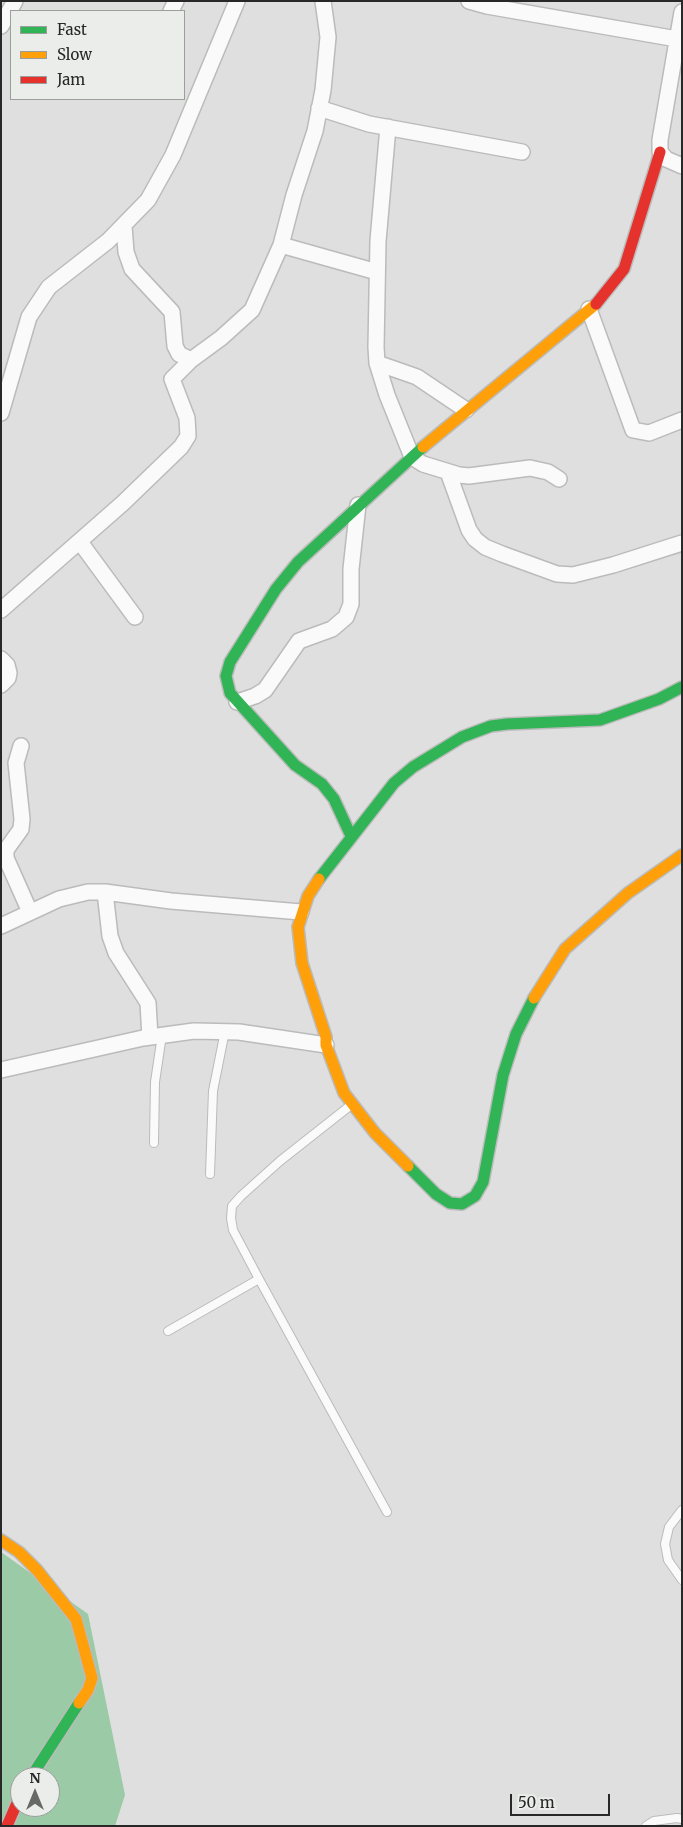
<!DOCTYPE html>
<html>
<head>
<meta charset="utf-8">
<style>
	body { margin:0 }
	#map { position:relative; width:683px; height:1827px; overflow:hidden; background:#dedfde; font-family:Merriweather,serif }
	canvas { display:block }
	.frame { position:absolute; inset:0; border:2px solid #272827; pointer-events:none }
	.legend { position:absolute; left:10px; top:10px; width:175px; height:90px; box-sizing:border-box; background:#eaedea; border:1px solid #9c9e9c; margin:0; padding:6px 9px; list-style:none; font-size:15px; color:#272827 }
	.legend li { display:flex; align-items:center; gap:10px; height:25px }
	.legend b { width:25px; border:1px solid #9c9e9c }
	.north { position:absolute; left:10px; top:1767px; width:50px; height:50px; box-sizing:border-box; background:#eaedea; border:1px solid #9c9e9c; border-radius:50%; rotate:0deg; font-size:14px; font-weight:700; line-height:20px; text-align:center; color:#272827 }
	.north::after { content:''; display:block; margin:auto; width:18px; height:22px; background:#676867; clip-path:polygon(50% 0,100% 100%,50% 72%,0 100%) }
	.scale { position:absolute; left:510px; top:1794px; width:100px; height:22px; box-sizing:border-box; border:2px solid #272827; border-top:0; padding-left:6px; font-size:15px; line-height:18px; white-space:nowrap; color:#272827; -webkit-text-stroke:4px #eaedea; paint-order:stroke }
</style>
</head>
<body>
<div id="map">
<canvas width="683" height="1827"></canvas>
<div class="frame"></div>
<ul class="legend">
<li><b style="height:6px;background:#30b455"></b>Fast</li>
<li><b style="height:6px;background:#ff9f0a"></b>Slow</li>
<li><b style="height:6px;background:#e5322d"></b>Jam</li>
</ul>
<div class="north">N</div>
<div class="scale">50 m</div>
</div>
<script>
const ctx = document.querySelector('canvas').getContext('2d');
ctx.lineJoin = 'round';
function fill(path, color) { ctx.fillStyle = color; ctx.fill(path, 'evenodd'); }
const poly = rows => new Path2D(rows.map(r => 'M' + r).join(''));
function stroke(path, color, width, dash) { ctx.strokeStyle = color; ctx.lineWidth = width; ctx.lineCap = dash ? 'butt' : 'round'; ctx.setLineDash(dash || []); ctx.stroke(path); }
fill(poly([
	[1,1552,88,1614,125,1795,115,1826,1,1826],
	[20,1777,50,1777,50,1807,20,1807]
]), '#9bcaa6');
const lane = poly([
	[351,1105,280,1161,241,1196,232,1206,231,1218,233,1230,259,1279,387,1512],
	[154,1143,155,1082,162,1035],
	[210,1174,213,1091,225,1031],
	[168,1331,259,1279],
	[682,1510,669,1527,665,1544,668,1560,682,1580],
	[646,1826,654,1821,677,1818,682,1819]
]);
const street = poly([
	[469,1,487,6,677,39],
	[171,11,176,1],
	[682,12,660,140,660,152,666,159,682,166],
	[1,26,15,1],
	[319,108,369,124,522,152],
	[388,127,378,241,376,347,377,363,387,395,412,457,423,464,459,475,469,476,530,468,548,472,559,479],
	[124,226,126,252,132,269,172,312,175,346,179,354,191,360],
	[281,245,377,272],
	[589,309,633,430,649,433,682,420],
	[377,363,417,377,466,410],
	[1,413,29,317,49,287,108,241,148,200,173,155,237,1],
	[448,472,469,530,475,539,485,547,502,554,557,574,573,575,613,565,682,543],
	[80,542,135,617],
	[1,610,123,503,181,447,188,436,187,418,172,379,191,360,221,338,252,310,281,245,294,195,315,131,323,90,328,37,323,1],
	[1,659,7,665,9,673,8,678,1,685],
	[237,702,255,696,265,690,299,641,332,629,346,617,351,604,351,569,358,505],
	[21,746,16,763,22,819,21,829,6,850,6,858,30,912],
	[105,892,110,936,116,953,148,1003,150,1037],
	[1,926,59,899,88,892,105,892,171,901,301,912],
	[1,1070,143,1038,194,1031,239,1032,326,1045]
]);
const fast = poly([
	[351,836,334,799,322,784,295,765,230,693,226,676,230,662,276,589,298,562,423,447],
	[319,879,394,783,413,767,462,737,491,726,507,724,600,720,659,699,682,687],
	[408,1166,436,1194,450,1203,462,1204,475,1196,483,1182,503,1075,516,1034,534,998],
	[31,1777,79,1703]
]);
const slow = poly([
	[423,447,596,304],
	[319,879,308,896,298,927,302,963,326,1037,326,1045,344,1093,375,1133,408,1166],
	[534,998,565,949,628,893,682,855],
	[1,1540,19,1552,37,1570,76,1619,92,1678,88,1690,79,1703]
]);
const jam = poly([
	[596,304,624,269,660,152],
	[7,1826,20,1796]
]);
stroke(lane, '#babbba', 10);
stroke(street, '#babbba', 18);
stroke(fast, '#babbba', 14);
stroke(slow, '#babbba', 14);
stroke(jam, '#babbba', 14);
stroke(lane, '#fafafa', 8);
stroke(street, '#fafafa', 15);
stroke(fast, '#30b455', 11);
stroke(slow, '#ff9f0a', 11);
stroke(jam, '#e5322d', 11);
</script>
</body>
</html>
